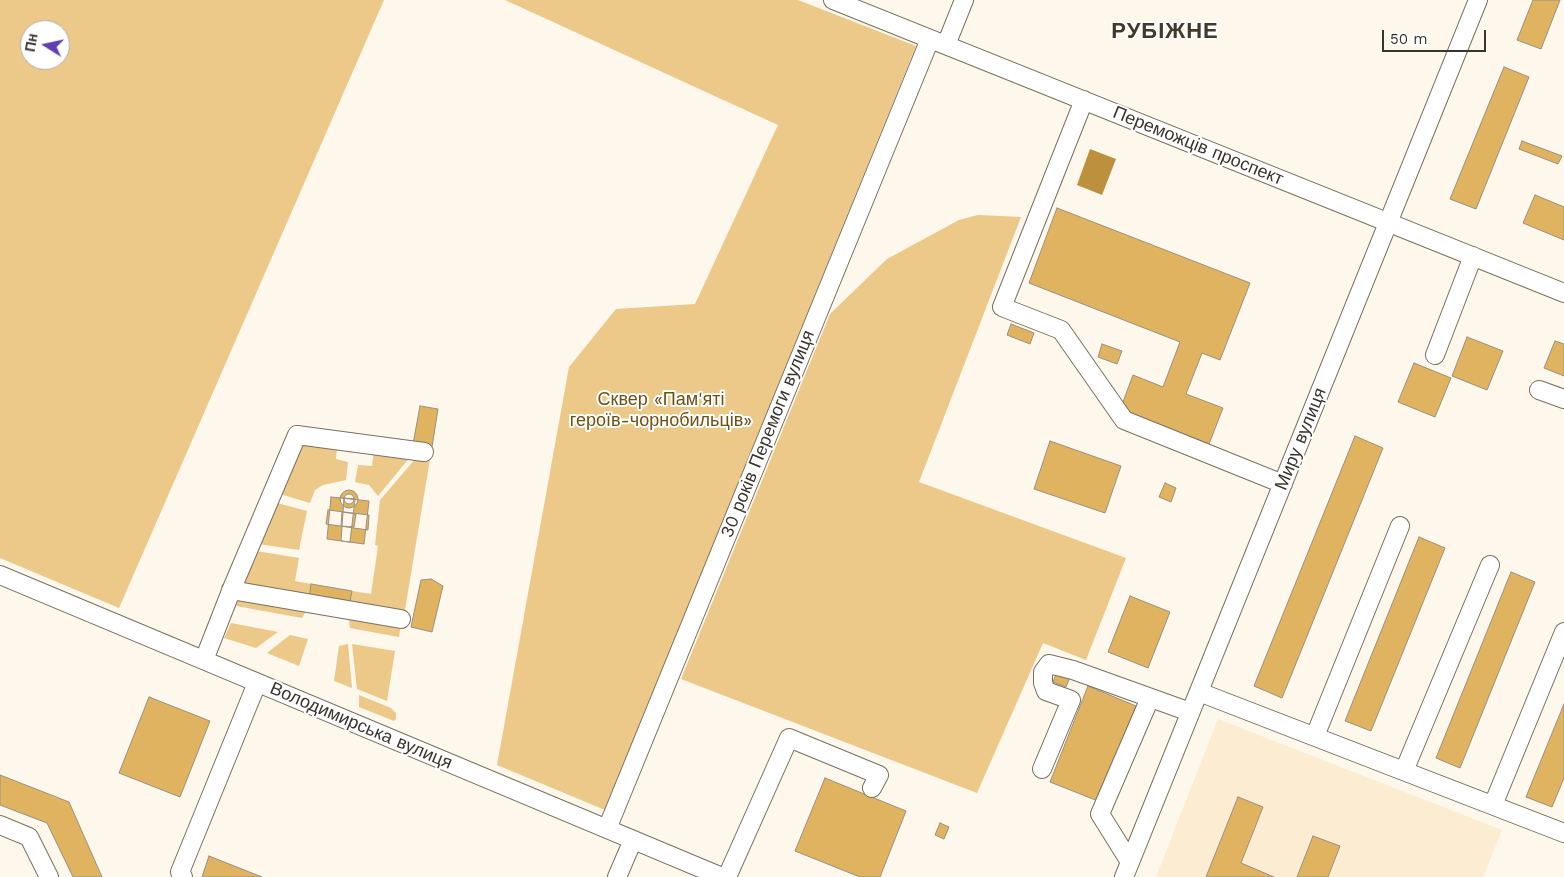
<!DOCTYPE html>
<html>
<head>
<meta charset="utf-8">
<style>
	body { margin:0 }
	#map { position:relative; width:1564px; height:877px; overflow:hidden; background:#fef7ec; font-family:"Work Sans",sans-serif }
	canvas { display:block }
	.north { position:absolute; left:20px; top:20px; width:50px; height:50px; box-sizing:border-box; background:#fff; border:1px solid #b0aeab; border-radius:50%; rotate:280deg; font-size:14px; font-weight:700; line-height:20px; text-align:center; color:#39352e }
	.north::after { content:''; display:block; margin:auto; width:18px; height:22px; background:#5f3db5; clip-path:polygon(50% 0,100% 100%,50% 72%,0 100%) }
	.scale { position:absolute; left:1382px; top:30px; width:104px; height:22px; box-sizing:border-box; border:2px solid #39352e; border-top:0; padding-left:6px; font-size:15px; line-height:18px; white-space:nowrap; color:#39352e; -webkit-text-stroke:4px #fff; paint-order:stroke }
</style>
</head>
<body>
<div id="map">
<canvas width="1564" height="877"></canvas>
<div class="north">Пн</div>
<div class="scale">50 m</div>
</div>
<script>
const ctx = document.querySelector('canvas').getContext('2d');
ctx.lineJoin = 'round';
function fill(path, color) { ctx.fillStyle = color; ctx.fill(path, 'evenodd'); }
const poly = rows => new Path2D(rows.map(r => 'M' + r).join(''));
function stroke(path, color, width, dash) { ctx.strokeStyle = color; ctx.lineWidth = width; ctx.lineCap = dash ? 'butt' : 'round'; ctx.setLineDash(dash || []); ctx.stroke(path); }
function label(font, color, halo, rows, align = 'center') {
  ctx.font = font + ' "Work Sans",sans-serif'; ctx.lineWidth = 4; ctx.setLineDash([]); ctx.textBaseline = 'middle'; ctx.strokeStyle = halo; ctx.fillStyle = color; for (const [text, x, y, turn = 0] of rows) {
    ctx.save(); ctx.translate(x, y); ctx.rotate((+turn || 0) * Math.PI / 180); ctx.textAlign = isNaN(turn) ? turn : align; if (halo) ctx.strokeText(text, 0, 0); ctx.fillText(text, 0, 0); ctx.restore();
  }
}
fill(poly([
	[1218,719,1502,830,1483,877,1156,877]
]), '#fcecd2');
fill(poly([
	[0,0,384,0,119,608,0,558],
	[30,30,60,30,60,60,30,60],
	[505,0,798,0,916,46,605,810,497,765,569,367,616,309,695,304,778,125],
	[978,215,1021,217,919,482,1126,558,1086,660,1043,643,977,793,681,679,830,314,887,259,959,220],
	[301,441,337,447,336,459,348,462,346,480,323,485,315,490,310,503,280,494],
	[374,451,411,456,378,496,369,485,355,482,358,465,372,466],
	[416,458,430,459,404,616,349,606,352,591,371,594,378,546,375,545,380,500],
	[277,503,307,511,299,550,258,544],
	[256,551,299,558,295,581,311,584,309,599,240,587],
	[241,594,309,606,302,618,236,606],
	[348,612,401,623,399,637,350,628],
	[231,623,278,632,256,648,224,638],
	[290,635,308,639,299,666,267,653],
	[348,644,352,688,334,681,339,646],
	[352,644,395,651,387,701,357,689],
	[359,695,391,708,396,713,396,719,394,721,359,707]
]), '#ecc889');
fill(poly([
	[1090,149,1116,159,1102,195,1077,185]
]), '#bc903d');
const building = poly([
	[1533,0,1560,0,1541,49,1517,40,1533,0],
	[1504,67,1529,77,1476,209,1450,199,1504,67],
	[1522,141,1562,156,1558,164,1519,149,1522,141],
	[1535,195,1564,207,1564,240,1523,223,1535,195],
	[1057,208,1250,283,1220,360,1202,353,1186,394,1223,408,1209,444,1120,410,1133,375,1163,387,1180,342,1029,283,1057,208],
	[1011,324,1034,333,1030,344,1007,335,1011,324],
	[1467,337,1503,351,1487,390,1452,376,1467,337],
	[1555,341,1564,344,1564,376,1544,368,1555,341],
	[1102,344,1122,351,1117,364,1098,357,1102,344],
	[1414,363,1451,378,1435,417,1398,402,1414,363],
	[420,406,438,409,432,447,413,444,420,406],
	[1355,436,1383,448,1282,698,1254,686,1355,436],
	[1050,441,1121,466,1105,513,1034,489,1050,441],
	[1165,483,1176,488,1171,502,1159,497,1165,483],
	'340 499a9 9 0 1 1 18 0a9 9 0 1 1-18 0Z',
	'344 499a5 5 0 1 1 10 0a5 5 0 1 1-10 0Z',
	[331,497,369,501,364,544,327,539,331,497],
	[344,498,355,499,350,542,341,541,344,498],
	[328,510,369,515,368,530,326,524,328,510],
	[342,512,356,514,354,527,341,526,342,512],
	[1419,537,1445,548,1371,731,1345,721,1419,537],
	[1511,572,1535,582,1460,768,1436,758,1511,572],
	[431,579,443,586,432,632,411,627,421,580,431,579],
	[311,584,352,591,349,606,309,599,311,584],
	[1130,596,1170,612,1148,668,1108,652,1130,596],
	[1057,672,1070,677,1066,687,1053,682,1057,672],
	[1088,686,1136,706,1098,801,1050,782,1088,686],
	[149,697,210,721,180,797,119,773,149,697],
	[1564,704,1564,778,1552,807,1526,797,1564,704],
	[0,775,69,802,102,877,73,877,47,823,0,805,0,775],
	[825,778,906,811,880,877,860,877,795,851,825,778],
	[1238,797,1263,807,1241,863,1274,877,1206,877,1238,797],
	[940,823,949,827,944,839,935,835,940,823],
	[1313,836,1340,846,1328,877,1297,877,1313,836],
	[209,856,262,877,202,877,209,856]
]);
fill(building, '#e0b361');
stroke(building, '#9b907f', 1);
const minor = poly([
	[833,0,1564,293],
	[946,45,964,0],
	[1084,100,1002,307,1061,330,1124,420,1283,484],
	[1435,355,1473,256],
	[1539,390,1564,399],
	[0,575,722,877],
	[231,590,401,619],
	[204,660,233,586,297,435,424,452],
	[1199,692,1564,833],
	[1315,736,1400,526],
	[1042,769,1071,700,1046,691,1043,683,1043,672,1049,664,1073,670,1190,712],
	[1404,771,1490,565],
	[1493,805,1564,632],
	[0,825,29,837,49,877],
	[607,829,930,39],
	[1130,862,1100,814,1150,698],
	[183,877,180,872,257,683],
	[617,877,633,840],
	[727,877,789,738,879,775,872,788],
	[1124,877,1478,0]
]);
stroke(minor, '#7a7060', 20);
stroke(minor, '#fff', 18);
label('18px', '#39352e', '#fff', [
	["Переможців проспект",1198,146,22],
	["30 років Перемоги вулиця",768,434,-68],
	["Миру вулиця",1301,439,-68],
	["Володимирська вулиця",361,726,23]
]);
label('18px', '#6e5011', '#fff', [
	["Сквер «Пам'яті",661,400],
	["героїв-чорнобильців»",661,421]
]);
ctx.letterSpacing = '1px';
label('bold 22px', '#42392a', '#fff', [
	["РУБІЖНЕ",1165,32]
]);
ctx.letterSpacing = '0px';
</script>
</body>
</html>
